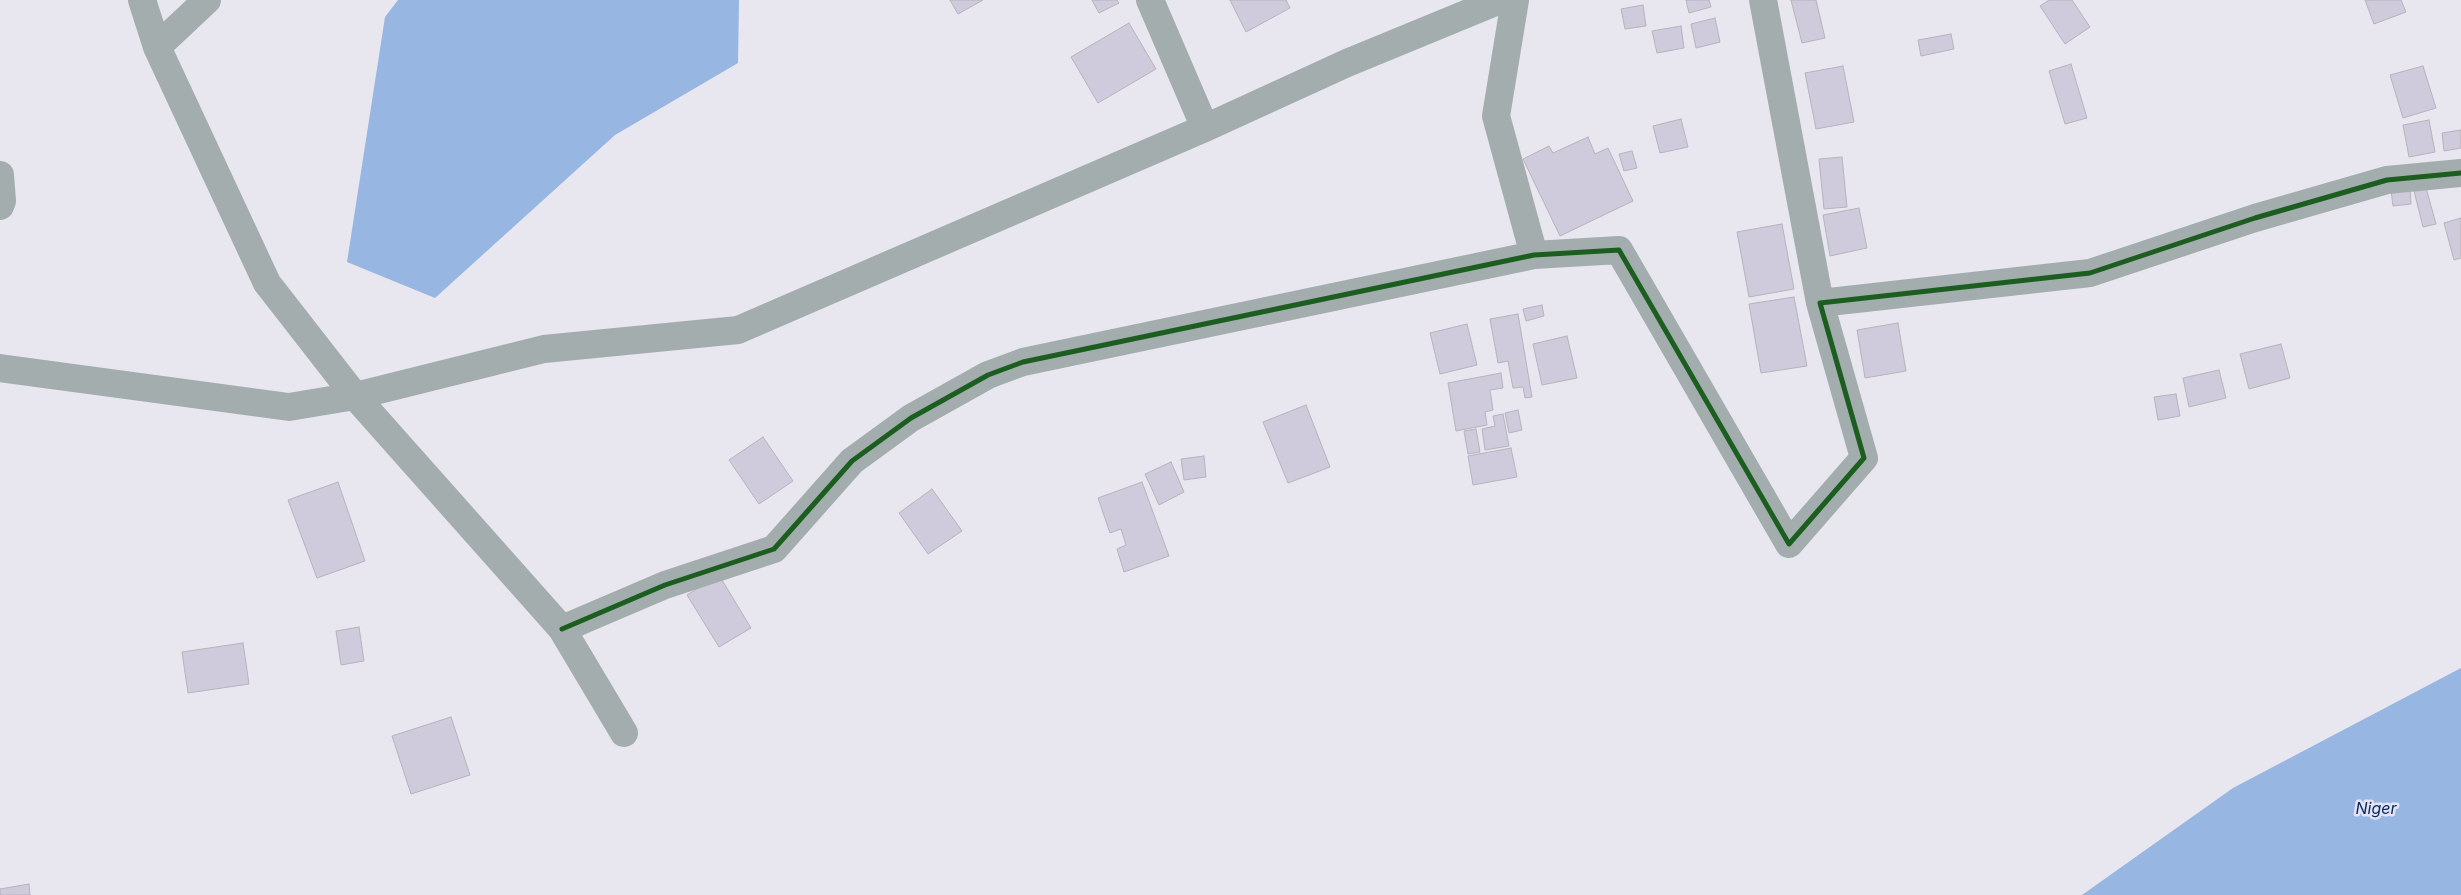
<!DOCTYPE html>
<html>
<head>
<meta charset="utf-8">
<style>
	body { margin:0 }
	canvas { display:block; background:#e8e6ef }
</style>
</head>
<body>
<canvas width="2461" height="895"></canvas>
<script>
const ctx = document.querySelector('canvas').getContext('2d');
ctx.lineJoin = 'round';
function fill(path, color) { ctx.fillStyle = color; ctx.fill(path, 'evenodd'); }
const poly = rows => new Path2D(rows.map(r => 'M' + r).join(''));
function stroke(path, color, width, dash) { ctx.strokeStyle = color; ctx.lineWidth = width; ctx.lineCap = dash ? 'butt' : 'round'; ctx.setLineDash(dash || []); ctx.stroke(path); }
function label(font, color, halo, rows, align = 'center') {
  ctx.font = font + ' Inter,sans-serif'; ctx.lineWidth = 5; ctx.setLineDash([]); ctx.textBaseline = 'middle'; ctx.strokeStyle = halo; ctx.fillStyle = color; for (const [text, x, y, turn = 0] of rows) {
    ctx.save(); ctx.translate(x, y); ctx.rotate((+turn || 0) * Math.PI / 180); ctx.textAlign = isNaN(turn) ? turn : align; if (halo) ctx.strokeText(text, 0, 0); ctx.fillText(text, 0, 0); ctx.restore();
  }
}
fill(poly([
	[398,0,739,0,738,63,615,135,435,298,347,262,385,17],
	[2461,668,2461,895,2082,895,2233,788]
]), '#97b6e1');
const building = poly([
	[950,0,983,0,958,14,950,0],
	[1092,0,1117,0,1119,3,1099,13,1092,0],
	[1230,0,1286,0,1290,8,1246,32,1230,0],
	[1686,0,1709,0,1711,7,1689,13,1686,0],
	[1791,0,1816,0,1825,38,1802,43,1791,0],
	[2049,0,2072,0,2090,27,2065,44,2040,6,2049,0],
	[2365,0,2401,0,2406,12,2374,24,2365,0],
	[1643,5,1646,26,1625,29,1621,9,1643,5],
	[1715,18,1720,42,1696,48,1691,24,1715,18],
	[1129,23,1156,69,1098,103,1071,57,1129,23],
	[1681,26,1684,48,1657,53,1652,31,1681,26],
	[1951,34,1954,49,1921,56,1918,40,1951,34],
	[2071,64,2087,118,2065,124,2049,71,2071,64],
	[1843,66,1854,122,1816,129,1805,73,1843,66],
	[2423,66,2436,108,2403,118,2390,75,2423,66],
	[1681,119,1688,147,1660,153,1653,126,1681,119],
	[2429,120,2435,152,2409,157,2403,125,2429,120],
	[2461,130,2461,148,2444,151,2442,133,2461,130],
	[1588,137,1595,154,1608,148,1633,201,1560,236,1523,159,1549,146,1553,153,1588,137],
	[1632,151,1637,168,1624,171,1619,154,1632,151],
	[1842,157,1847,207,1824,209,1819,159,1842,157],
	[2425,184,2436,224,2423,227,2413,187,2425,184],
	[2410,188,2411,204,2393,206,2391,190,2410,188],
	[1859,208,1867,248,1830,256,1823,215,1859,208],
	[2461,218,2461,258,2454,260,2444,223,2461,218],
	[1782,224,1794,289,1749,297,1737,232,1782,224],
	[1794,297,1807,366,1761,373,1749,304,1794,297],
	[1542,305,1544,316,1526,321,1523,309,1542,305],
	[1518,314,1532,397,1525,398,1523,387,1513,388,1508,361,1498,363,1490,319,1518,314],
	[1898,323,1906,371,1865,378,1857,330,1898,323],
	[1467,324,1477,365,1440,374,1430,333,1467,324],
	[1567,336,1577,378,1542,385,1533,344,1567,336],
	[2281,344,2290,378,2249,389,2240,354,2281,344],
	[2219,370,2226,398,2189,407,2183,378,2219,370],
	[1501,373,1503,388,1490,390,1493,410,1485,412,1487,425,1456,431,1448,383,1501,373],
	[2176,394,2180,416,2158,420,2154,397,2176,394],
	[1306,405,1330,467,1288,483,1263,422,1306,405],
	[1518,410,1522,430,1509,433,1505,413,1518,410],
	[1503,414,1509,446,1485,450,1482,429,1495,426,1493,416,1503,414],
	[1476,429,1480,452,1468,454,1464,431,1476,429],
	[763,437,793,481,759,504,729,460,763,437],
	[1511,448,1517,477,1473,485,1468,456,1511,448],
	[1204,456,1206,477,1184,480,1181,459,1204,456],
	[1171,462,1184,492,1159,505,1145,474,1171,462],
	[338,482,365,561,317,578,288,500,338,482],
	[1142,482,1169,556,1124,572,1117,549,1126,545,1121,529,1110,533,1098,498,1142,482],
	[932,489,962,531,928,554,899,513,932,489],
	[719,575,751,628,719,647,687,595,719,575],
	[359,627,364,661,341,665,336,631,359,627],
	[243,643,249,684,188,693,182,652,243,643],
	[451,717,470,775,411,794,392,736,451,717],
	[29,884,30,895,0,895,0,889,29,884]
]);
fill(building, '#cfcadc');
stroke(building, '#b5b4bb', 1);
stroke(poly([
	[142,0,157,47,267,283,355,396,544,349,738,330,1205,128,1347,63,1500,0],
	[1150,0,1205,128],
	[1515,0,1496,116,1534,255],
	[1763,0,1820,303],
	[157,47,207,0],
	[0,175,2,201,0,206],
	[0,368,289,407,355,396,562,629,624,733],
	[562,629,665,585,774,549,852,461,911,418,988,375,1023,362,1534,255,1619,250,1789,544,1864,458,1820,303,2090,273,2255,218,2387,180,2461,173]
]), '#a3adae', 28);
stroke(poly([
	[562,629,665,585,774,549,852,461,911,418,988,375,1023,362,1534,255,1619,250,1789,544,1864,458,1820,303,2090,273,2255,218,2387,180,2461,173]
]), '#1b5e20', 5);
label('italic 16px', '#002e62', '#e6e2f3', [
	["Niger",2376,809]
]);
</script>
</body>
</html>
